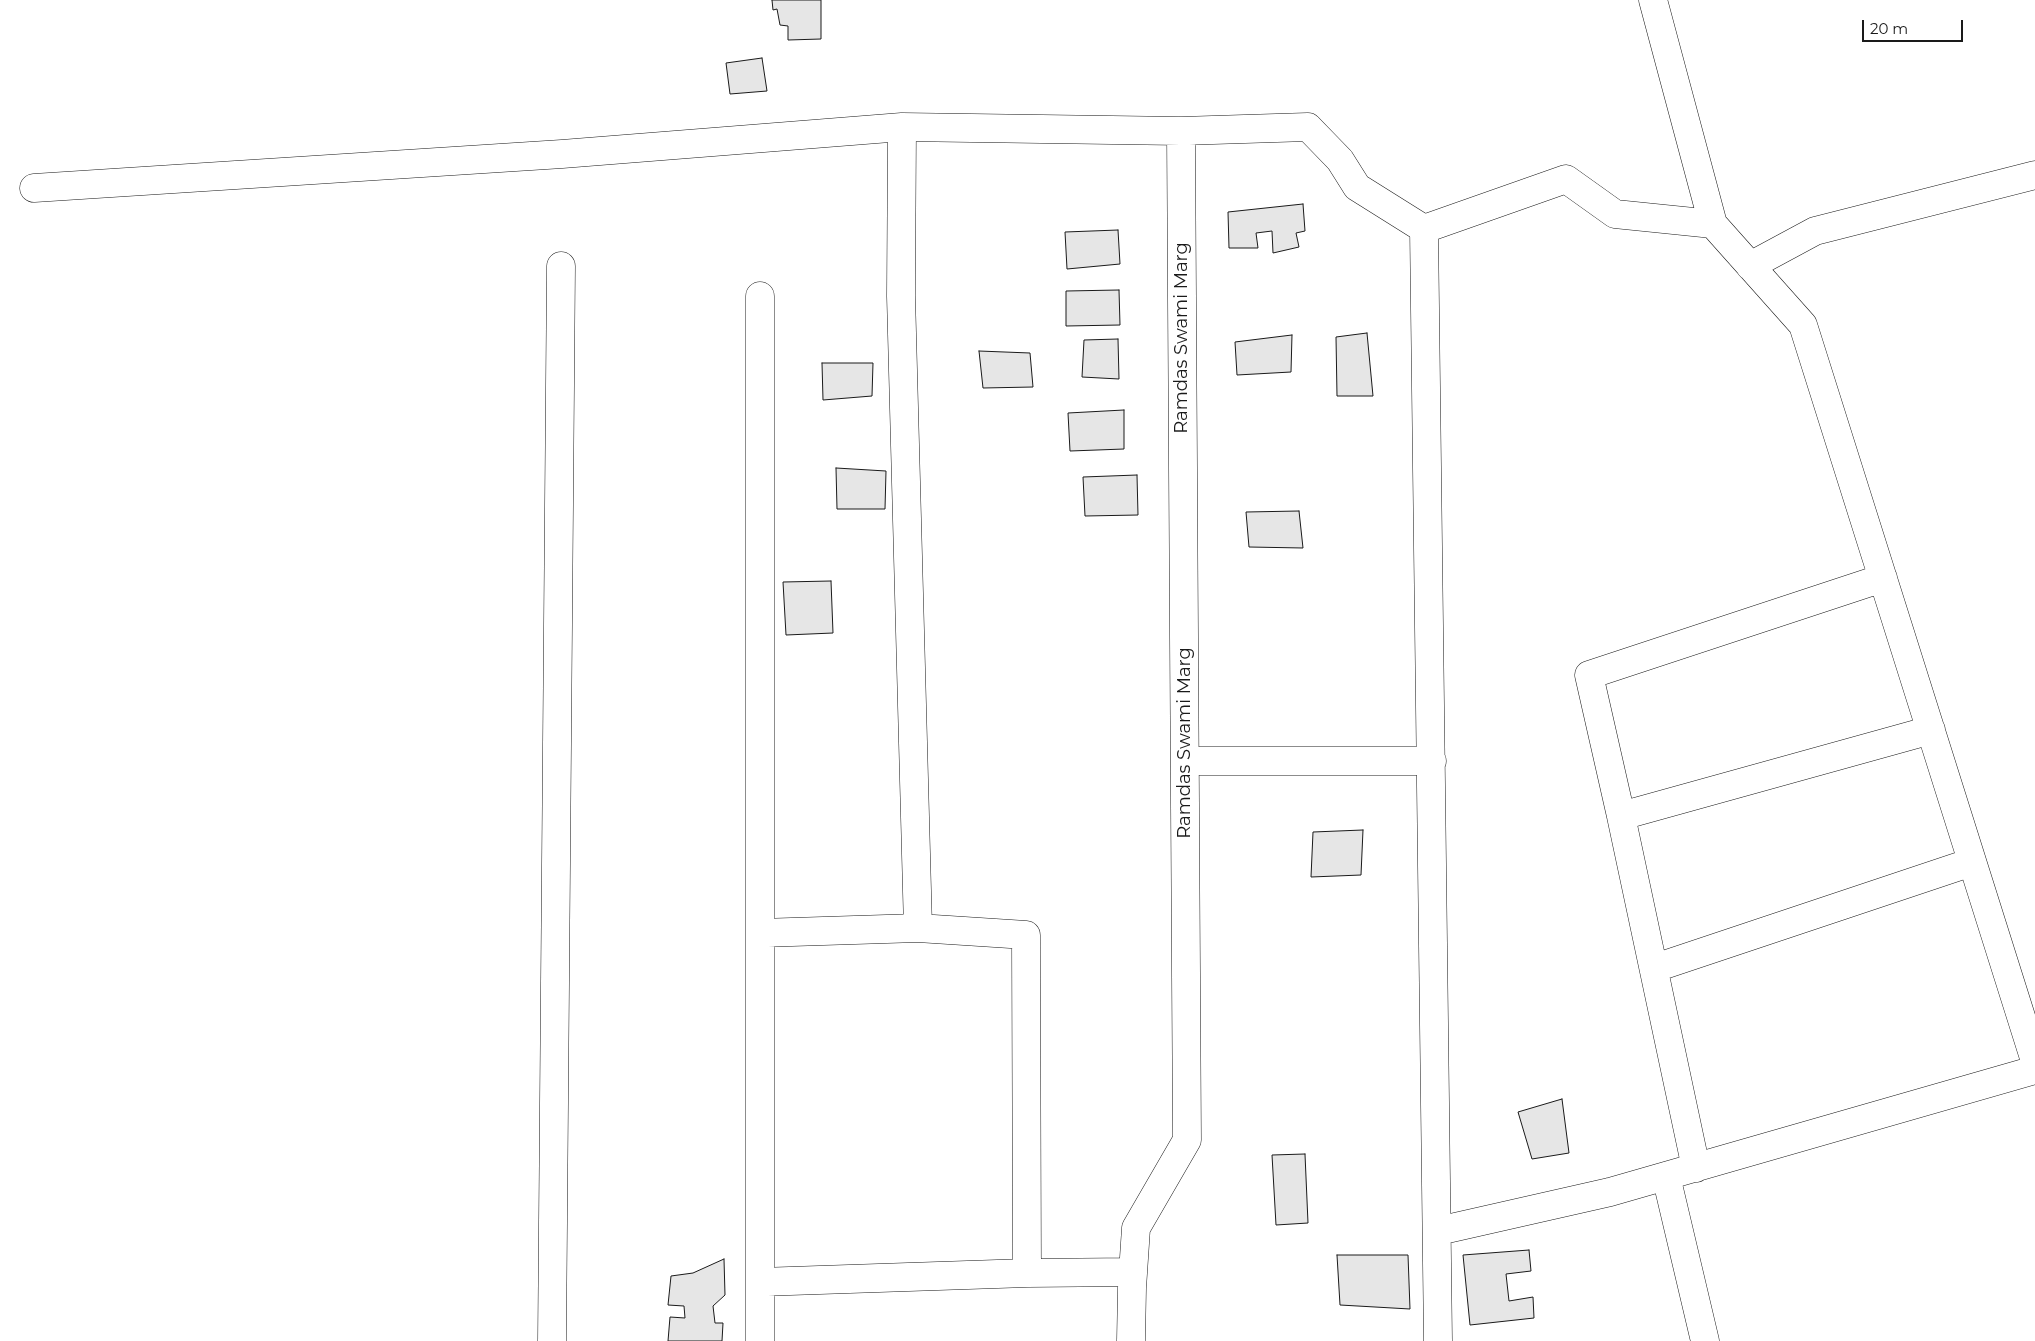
<!DOCTYPE html>
<html>
<head>
<meta charset="utf-8">
<style>
	body { margin:0 }
	#map { position:relative; width:2035px; height:1341px; overflow:hidden; background:#fff; font-family:Montserrat,sans-serif }
	canvas { display:block }
	.scale { position:absolute; left:1862px; top:20px; width:101px; height:22px; box-sizing:border-box; border:2px solid #1a1a1a; border-top:0; padding-left:6px; font-size:15px; line-height:18px; white-space:nowrap; color:#1a1a1a; -webkit-text-stroke:4px #fff; paint-order:stroke }
</style>
</head>
<body>
<div id="map">
<canvas width="2035" height="1341"></canvas>
<div class="scale">20 m</div>
</div>
<script>
const ctx = document.querySelector('canvas').getContext('2d');
ctx.lineJoin = 'round';
function fill(path, color) { ctx.fillStyle = color; ctx.fill(path, 'evenodd'); }
const poly = rows => new Path2D(rows.map(r => 'M' + r).join(''));
function stroke(path, color, width, dash) { ctx.strokeStyle = color; ctx.lineWidth = width; ctx.lineCap = dash ? 'butt' : 'round'; ctx.setLineDash(dash || []); ctx.stroke(path); }
function label(font, color, halo, rows, align = 'center') {
  ctx.font = font + ' Montserrat,sans-serif'; ctx.lineWidth = 4; ctx.setLineDash([]); ctx.textBaseline = 'middle'; ctx.strokeStyle = halo; ctx.fillStyle = color; for (const [text, x, y, turn = 0] of rows) {
    ctx.save(); ctx.translate(x, y); ctx.rotate((+turn || 0) * Math.PI / 180); ctx.textAlign = isNaN(turn) ? turn : align; if (halo) ctx.strokeText(text, 0, 0); ctx.fillText(text, 0, 0); ctx.restore();
  }
}
const building = poly([
	[772,0,821,0,821,39,788,40,788,26,780,25,777,9,773,10,772,0],
	[762,58,767,91,730,94,726,63,762,58],
	[1303,204,1305,231,1296,233,1299,247,1273,253,1272,231,1256,233,1258,248,1229,248,1228,212,1303,204],
	[1118,230,1120,264,1067,269,1065,232,1118,230],
	[1119,290,1120,325,1066,326,1066,291,1119,290],
	[1367,333,1373,396,1337,396,1336,337,1367,333],
	[1292,335,1291,372,1237,375,1235,342,1292,335],
	[1118,339,1119,379,1082,377,1084,340,1118,339],
	[979,351,1030,353,1033,387,983,388,979,351],
	[822,363,873,363,872,396,823,400,822,363],
	[1124,410,1124,449,1070,451,1068,413,1124,410],
	[836,468,886,471,885,509,837,509,836,468],
	[1137,475,1138,515,1085,516,1083,477,1137,475],
	[1299,511,1303,548,1249,547,1246,512,1299,511],
	[831,581,833,633,786,635,783,582,831,581],
	[1363,830,1361,875,1311,877,1313,832,1363,830],
	[1562,1099,1569,1153,1532,1159,1518,1112,1562,1099],
	[1305,1154,1308,1223,1276,1225,1272,1155,1305,1154],
	[1529,1250,1531,1271,1506,1274,1509,1301,1533,1297,1534,1318,1470,1325,1463,1255,1529,1250],
	[1337,1255,1408,1255,1410,1309,1340,1305,1337,1255],
	[724,1259,725,1295,713,1306,715,1323,723,1323,722,1341,668,1341,670,1317,685,1318,684,1306,668,1305,671,1276,693,1273,724,1259]
]);
fill(building, '#e6e6e6');
stroke(building, '#1a1a1a', 1);
const street = poly([
	[1653,0,1713,224,1803,325,2035,1061],
	[34,188,562,154,902,127],
	[1424,229,1566,179,1615,214,1713,224],
	[1750,266,1815,231,2035,175],
	[1185,761,1432,761],
	[1621,816,1589,675,1883,578],
	[760,933,918,928],
	[1655,968,1972,862],
	[1696,1168,1621,816,1931,730],
	[1666,1176,1705,1341],
	[1438,1231,1610,1192,2035,1070],
	[1027,1273,1133,1272],
	[760,1282,1027,1273,1026,935,918,928,901,296,902,127,1181,131,1308,127,1340,160,1357,187,1424,229,1438,1341],
	[552,1341,561,266],
	[760,1341,760,296],
	[1131,1341,1132,1288,1136,1228,1187,1140,1181,131]
]);
stroke(street, '#1a1a1a', 29);
stroke(street, '#fff', 28);
label('18px', '#1a1a1a', '#fff', [
	["Ramdas Swami Marg",1182,338,-90],
	["Ramdas Swami Marg",1185,743,-90]
]);
</script>
</body>
</html>
